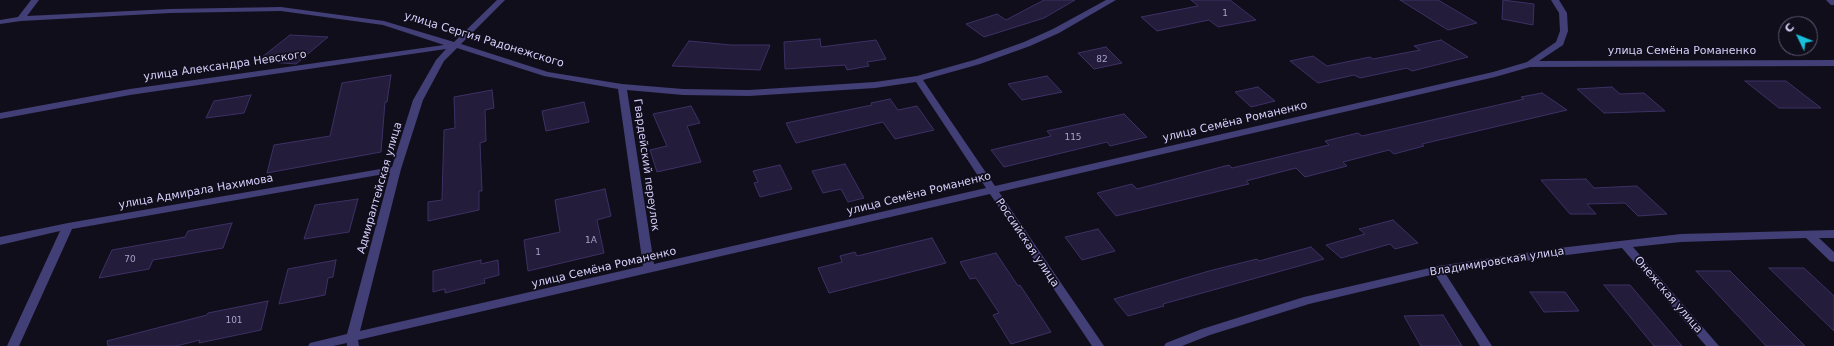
<!DOCTYPE html>
<html>
<head>
<meta charset="utf-8">
<style>
	body { margin:0 }
	#map { position:relative; width:1834px; height:346px; overflow:hidden; background:#110e1c; font-family:"DejaVu Sans",sans-serif }
	canvas { display:block }
	.north { position:absolute; left:1778px; top:16px; width:40px; height:40px; box-sizing:border-box; background:#110e1c; border:1px solid #5f5b75; border-radius:50%; rotate:313deg; font-size:11px; font-weight:700; line-height:16px; text-align:center; color:#d5cffa }
	.north::after { content:''; display:block; margin:auto; width:14px; height:18px; background:#19c0dc; clip-path:polygon(50% 0,100% 100%,50% 72%,0 100%) }
</style>
</head>
<body>
<div id="map">
<canvas width="1834" height="346"></canvas>
<div class="north">С</div>
</div>
<script>
const ctx = document.querySelector('canvas').getContext('2d');
ctx.lineJoin = 'round';
function fill(path, color) { ctx.fillStyle = color; ctx.fill(path, 'evenodd'); }
const poly = rows => new Path2D(rows.map(r => 'M' + r).join(''));
function stroke(path, color, width, dash) { ctx.strokeStyle = color; ctx.lineWidth = width; ctx.lineCap = dash ? 'butt' : 'round'; ctx.setLineDash(dash || []); ctx.stroke(path); }
function label(font, color, halo, rows, align = 'center') {
  ctx.font = font + ' "DejaVu Sans",sans-serif'; ctx.lineWidth = 3.5; ctx.setLineDash([]); ctx.textBaseline = 'middle'; ctx.strokeStyle = halo; ctx.fillStyle = color; for (const [text, x, y, turn = 0] of rows) {
    ctx.save(); ctx.translate(x, y); ctx.rotate((+turn || 0) * Math.PI / 180); ctx.textAlign = isNaN(turn) ? turn : align; if (halo) ctx.strokeText(text, 0, 0); ctx.fillText(text, 0, 0); ctx.restore();
  }
}
const building = poly([
	[1044,0,1075,0,1044,18,984,37,966,24,997,14,1006,20,1044,0],
	[1191,0,1230,0,1256,20,1218,27,1209,20,1157,31,1141,17,1198,6,1191,0],
	[1400,0,1438,0,1477,23,1448,30,1400,0],
	[1503,0,1534,4,1533,25,1502,19,1503,0],
	[290,35,328,37,296,64,257,61,290,35],
	[820,39,821,47,876,40,886,59,867,62,869,66,847,70,845,65,785,69,784,42,820,39],
	[1441,40,1468,57,1412,71,1407,68,1360,78,1354,75,1318,83,1290,61,1313,56,1327,66,1370,57,1373,59,1420,50,1414,46,1441,40],
	[689,41,731,45,770,45,760,70,672,66,689,41],
	[1106,47,1122,63,1094,69,1078,53,1106,47],
	[391,75,387,102,385,102,381,152,267,173,274,145,330,136,342,83,391,75],
	[1047,76,1062,92,1022,100,1008,84,1047,76],
	[1745,81,1786,81,1821,108,1779,108,1745,81],
	[1258,87,1275,101,1251,107,1235,92,1258,87],
	[1612,87,1620,94,1644,93,1665,111,1604,113,1577,89,1612,87],
	[492,90,494,108,485,110,486,141,480,143,482,191,479,191,479,210,428,221,428,202,442,200,444,130,455,128,454,97,492,90],
	[1542,93,1567,110,1422,144,1424,146,1394,154,1389,150,1343,162,1347,166,1305,177,1296,168,1246,181,1249,184,1116,216,1097,193,1132,184,1137,189,1229,165,1232,168,1329,145,1325,141,1358,133,1362,136,1524,99,1521,97,1542,93],
	[251,95,244,113,206,118,214,101,251,95],
	[890,99,898,110,917,106,934,130,895,139,883,122,796,143,786,123,872,105,871,103,890,99],
	[584,102,589,122,546,131,542,111,584,102],
	[691,106,700,123,687,126,701,162,657,172,650,150,667,146,653,114,691,106],
	[1124,114,1147,137,1110,146,1107,142,1004,167,991,150,1051,136,1047,131,1124,114],
	[845,164,864,198,848,202,841,189,823,193,812,171,845,164],
	[780,165,792,189,760,197,754,183,758,182,753,171,780,165],
	[1586,179,1594,188,1637,186,1667,214,1638,216,1625,203,1587,204,1596,214,1570,214,1541,180,1586,179],
	[605,189,611,216,597,220,604,253,528,271,524,240,560,232,555,200,605,189],
	[358,199,349,232,304,239,315,205,358,199],
	[1393,220,1418,243,1395,249,1390,244,1341,258,1326,245,1365,234,1359,229,1393,220],
	[232,223,223,248,153,260,149,269,99,278,112,250,185,237,188,231,232,223],
	[1098,229,1115,251,1082,260,1065,237,1098,229],
	[932,238,946,263,829,293,818,268,842,262,840,256,855,252,857,256,932,238],
	[1311,247,1324,259,1163,304,1164,306,1128,316,1114,299,1209,271,1257,259,1259,261,1311,247],
	[996,253,1018,286,1020,285,1051,332,1011,344,993,315,999,313,976,278,970,279,960,262,996,253],
	[336,260,333,277,328,278,325,295,279,304,288,269,336,260],
	[481,260,481,264,498,260,499,275,484,279,485,283,445,293,445,289,433,292,433,271,481,260],
	[1769,268,1804,268,1834,296,1834,331,1769,268],
	[1696,271,1730,271,1805,346,1766,346,1696,271],
	[1604,285,1630,285,1682,346,1654,346,1604,285],
	[1530,292,1565,292,1579,311,1544,312,1530,292],
	[268,301,261,330,199,343,200,340,176,346,108,346,107,341,207,315,208,313,268,301],
	[1443,315,1462,346,1421,346,1404,316,1443,315]
]);
fill(building, '#231c3b');
stroke(building, '#3d3165', 1);
fill(poly([
	[31,0,39,0,27,16,170,9,281,7,384,21,454,42,497,0,505,0,461,44,548,72,622,84,683,89,749,90,875,82,917,76,974,60,1024,42,1053,29,1106,0,1116,0,1059,33,1030,46,980,64,923,80,995,186,1493,72,1527,62,1556,42,1560,31,1559,13,1551,0,1559,0,1567,13,1568,31,1563,45,1539,61,1834,60,1834,66,1530,67,1495,77,999,192,1104,346,1092,346,990,194,358,340,359,346,347,346,347,343,333,346,308,346,310,343,347,334,390,173,72,229,19,346,7,346,60,231,0,245,0,237,68,223,392,167,413,100,436,60,446,49,130,95,0,119,0,113,130,89,444,45,383,25,281,11,170,13,21,21,0,24,0,20,18,17,31,0],
	[457,48,544,76,618,89,643,266,360,331,401,169,423,100,444,61,457,48],
	[916,82,986,188,654,264,627,90,683,95,749,96,875,88,916,82],
	[1826,0,1834,0,1834,5,1831,5,1826,0],
	[1834,230,1834,238,1819,238,1834,252,1834,262,1830,261,1806,238,1681,242,1633,247,1719,346,1706,346,1622,248,1559,256,1445,273,1492,346,1480,346,1435,274,1309,304,1210,335,1182,346,1164,346,1166,343,1202,329,1304,297,1438,266,1559,248,1681,234,1834,230]
]), '#423e76');
label('9px', '#a8a2ca', null, [
	["1",1225,14],
	["82",1102,60],
	["115",1073,138],
	["1А",591,241],
	["1",538,253],
	["70",130,260],
	["101",234,321]
]);
label('11px', '#d5cffa', '#110e1c', [
	["улица Сергия Радонежского",484,40,17],
	["улица Семёна Романенко",1682,51],
	["улица Александра Невского",225,66,-8],
	["улица Семёна Романенко",1235,122,-13],
	["Гвардейский переулок",646,165,82],
	["Адмиралтейская улица",380,188,-74],
	["улица Адмирала Нахимова",196,192,-10],
	["улица Семёна Романенко",919,194,-14],
	["Российская улица",1027,243,56],
	["Владимировская улица",1497,262,-9],
	["улица Семёна Романенко",604,268,-13],
	["Онежская улица",1668,295,49]
]);
</script>
</body>
</html>
